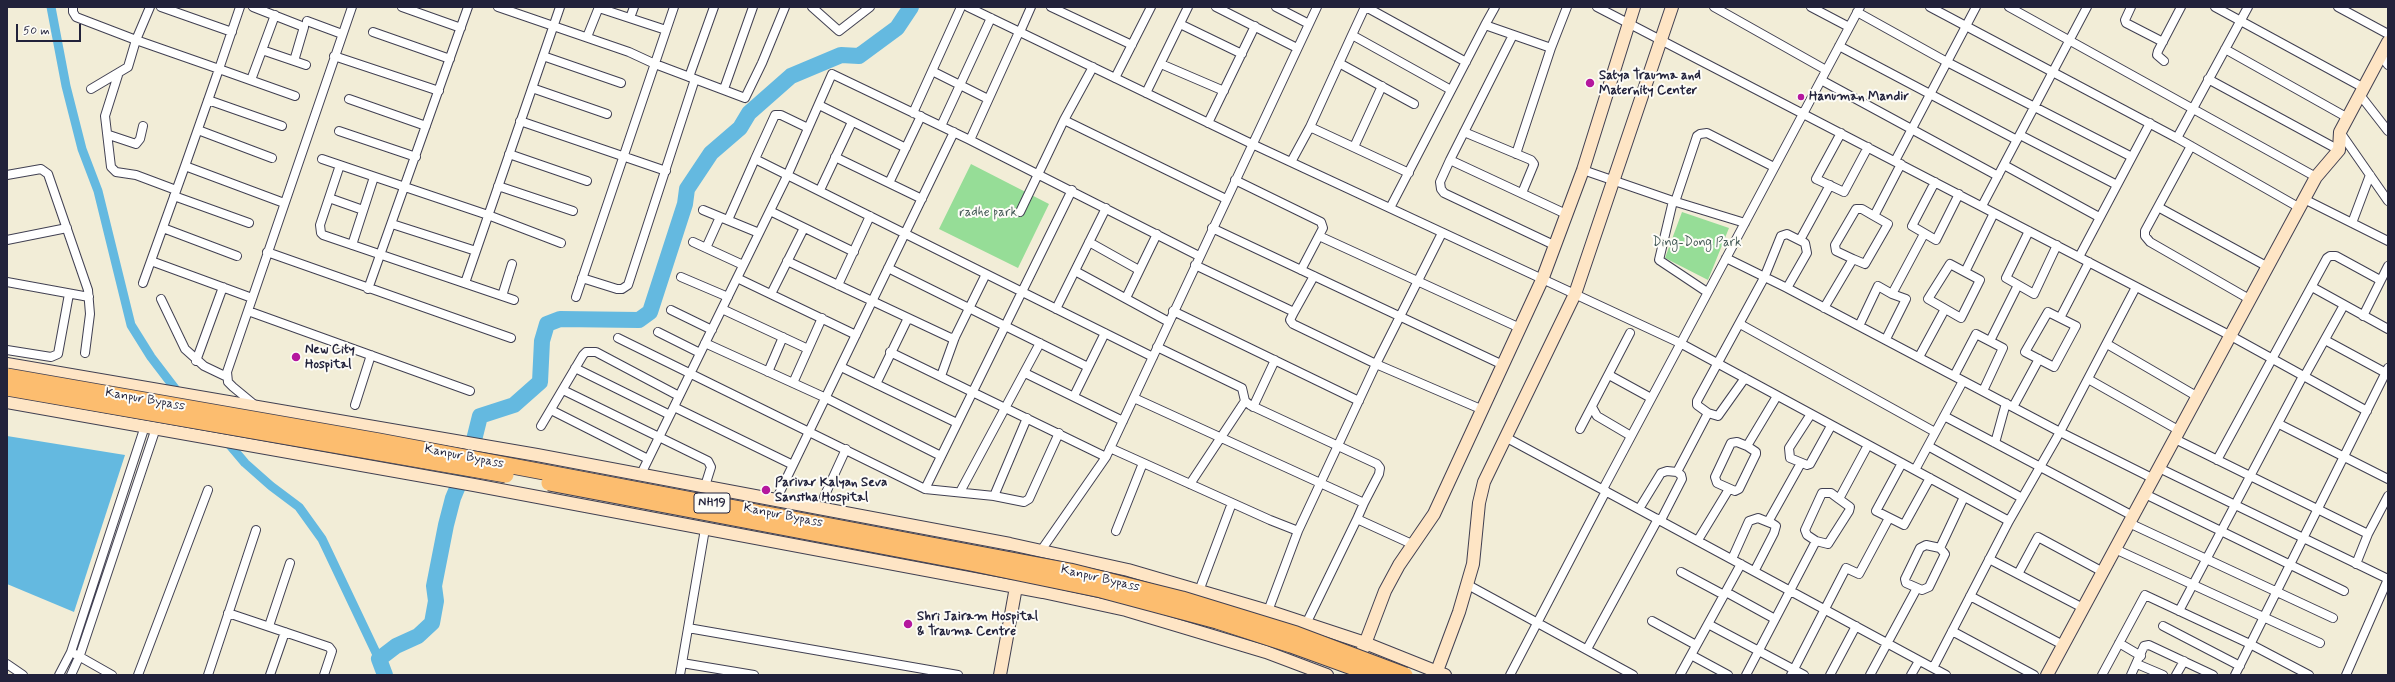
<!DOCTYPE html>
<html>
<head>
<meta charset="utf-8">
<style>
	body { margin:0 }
	#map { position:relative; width:2395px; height:682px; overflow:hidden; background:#f2edd7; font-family:Mynerve,sans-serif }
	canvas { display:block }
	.frame { position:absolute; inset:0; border:8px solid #22223b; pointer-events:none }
	.scale { position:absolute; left:16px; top:24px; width:65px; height:18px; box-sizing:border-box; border:2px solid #22223b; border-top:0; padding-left:5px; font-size:12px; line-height:14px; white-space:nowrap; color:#22223b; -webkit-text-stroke:3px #fdfcf7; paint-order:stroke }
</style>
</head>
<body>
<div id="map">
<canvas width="2395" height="682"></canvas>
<div class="frame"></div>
<div class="scale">50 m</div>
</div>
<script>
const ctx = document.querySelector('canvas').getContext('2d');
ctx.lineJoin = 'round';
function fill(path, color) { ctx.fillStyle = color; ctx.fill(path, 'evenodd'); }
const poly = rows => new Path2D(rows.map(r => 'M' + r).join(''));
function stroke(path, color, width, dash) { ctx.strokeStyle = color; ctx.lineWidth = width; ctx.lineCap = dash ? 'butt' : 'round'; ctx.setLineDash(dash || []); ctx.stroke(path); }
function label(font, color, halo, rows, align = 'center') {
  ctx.font = font + ' Mynerve,sans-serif'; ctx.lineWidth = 4; ctx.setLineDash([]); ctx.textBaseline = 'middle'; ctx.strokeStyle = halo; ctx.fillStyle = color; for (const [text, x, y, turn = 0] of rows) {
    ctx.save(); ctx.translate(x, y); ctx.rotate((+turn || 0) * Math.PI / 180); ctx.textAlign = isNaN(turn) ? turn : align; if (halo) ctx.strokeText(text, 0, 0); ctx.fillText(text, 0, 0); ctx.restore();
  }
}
fill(poly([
	[971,164,1049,204,1018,268,939,229],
	[1682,212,1729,228,1708,280,1665,258]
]), '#96dd97');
fill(poly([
	[7,436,125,455,74,612,7,584]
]), '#64b9e0');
stroke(poly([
	[51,7,66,86,82,149,98,191,131,325,151,357,180,395],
	[212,424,245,463,271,486,299,507,322,539,379,659]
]), '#64b9e0', 9);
stroke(poly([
	[385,675,379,659,396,646,418,636,432,623,436,601,434,586,446,525,453,498,469,460,480,416,514,405,540,382,542,341,547,324,560,319,639,320,650,312,685,204,687,189,711,153,740,128,749,113,791,76,841,55,859,56,897,28,911,7]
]), '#64b9e0', 16);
const street = poly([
	[73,7,73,12,76,17,136,40,128,67,91,89],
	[150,7,136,40,219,69,185,166,284,203],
	[161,7,232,32],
	[240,7,219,69,295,96],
	[253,7,304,27,294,61],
	[402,7,461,28],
	[498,7,629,52,655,64,745,98,762,63,785,7],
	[812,7,839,31,870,7],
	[968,7,1252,144,1680,343,2009,521],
	[1051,7,1132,45],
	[1216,7,1297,48],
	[1276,7,1309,24],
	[1365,7,1352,35,1451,90],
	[1366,7,1466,62],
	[1495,7,1485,25,1551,48,1567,7],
	[1597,7,2231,336,2367,411],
	[1714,7,1826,70],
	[1811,7,1849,27],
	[1930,7,2177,138,2248,7],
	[2009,7,2316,177],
	[2131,7,2125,20,2126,23,2163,42],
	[2215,7,2364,88],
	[2338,7,2388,34],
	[599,8,666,30],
	[1857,12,1947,62,2132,157],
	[630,18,634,7],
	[307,21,342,34],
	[1180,24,1242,54],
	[373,32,450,59],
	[1019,32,970,140,1199,256],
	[1020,32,1031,7],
	[1352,35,1310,127,1409,173],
	[1513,35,1450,160,1440,182,1441,189,1444,193,1556,246],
	[587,37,599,7],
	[1839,46,2017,140],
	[2225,49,2348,118],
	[262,50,306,65],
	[334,56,439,91],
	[543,56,621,83],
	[2381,56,2388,65],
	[2164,61,2157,55,2158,51,2181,7],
	[1339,63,1414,104],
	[1161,64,1224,91],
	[932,71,988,99],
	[118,75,105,116,111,167,116,172,136,175,176,190],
	[689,77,714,7],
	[1115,78,1151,7],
	[2208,79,2339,150],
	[251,80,275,15],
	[1821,80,1998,176],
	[532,88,607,114],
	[724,89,753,7],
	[1146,93,1188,7],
	[2360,95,2388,131],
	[349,99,426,126],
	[208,100,282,126],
	[819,105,906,148],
	[913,113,961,7],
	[1064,120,1093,67],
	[520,121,666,171],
	[1208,123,1255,26],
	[941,126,991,18],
	[198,130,272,158],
	[339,131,416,157],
	[1464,132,1531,160,1534,164,1522,193],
	[2340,132,2388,201],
	[1841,133,1816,179,1844,192,1868,147],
	[109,135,136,144,140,139,143,126],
	[2020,135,2117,185],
	[2177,138,2300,208],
	[2191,146,2145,231,2145,236,2150,242,2251,300],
	[1354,147,1382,86],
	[509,154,587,181],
	[1516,154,1551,48],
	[835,157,922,199],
	[322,159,488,215,561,243],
	[755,159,775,115,781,115,808,128],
	[1450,160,1566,214],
	[1895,161,1976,7],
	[1291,162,1310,127],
	[340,165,320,225,321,233,323,235,514,300],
	[2004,165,2099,217],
	[1583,170,1673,201,1745,223],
	[7,175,41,169,48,174,88,290,90,314,85,353],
	[1235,180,1321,222,1323,228,1301,270],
	[1935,182,1912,226,1936,240,1959,194],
	[889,183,921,116],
	[498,186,573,211],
	[820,190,852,122],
	[174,196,249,223],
	[329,198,363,210],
	[2304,199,2388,241],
	[1673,201,1659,260,1707,292],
	[1675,202,1697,136,1700,134,1707,133,1774,167],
	[1982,206,2087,7],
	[2158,207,2268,267],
	[1390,208,1485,25],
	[703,210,759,233],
	[770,211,854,252],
	[1020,212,1064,120,1226,199],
	[728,220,755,159,1153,357],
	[2352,223,2370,175],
	[392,224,476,251],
	[163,228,237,256],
	[1212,228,1503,365],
	[2029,231,2006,278,2034,294,2057,245],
	[1319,236,1520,328],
	[7,240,67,228],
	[1800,240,1830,185],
	[693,242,743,265],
	[1089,242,1139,270],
	[352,245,374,177],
	[706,248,720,217],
	[267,252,511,338],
	[2079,257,2150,123],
	[1726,258,1787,288,2060,432,2154,479],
	[1853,259,1836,251,1835,245,1856,209,1862,209,1874,216],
	[151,261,252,298],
	[787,261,951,338,955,337],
	[1195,265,1294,312,1290,320,1293,324,1376,364,1442,233],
	[888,268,1088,367],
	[1075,271,1169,322],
	[1965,272,1950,264,1928,299,1961,318,1980,280,1965,272,1994,213],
	[681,277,728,297],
	[582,278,617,289,622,289,628,285,695,79],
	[737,278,856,335],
	[7,282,89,297],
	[143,283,185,166],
	[465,283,560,7],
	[838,285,870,216],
	[2312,287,2388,329],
	[368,289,468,7],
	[771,294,804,228],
	[502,296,512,264],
	[576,297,674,7],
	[1126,298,1157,234],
	[161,299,185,349,204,366,227,377],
	[1824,308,1853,259,1865,264,1888,224,1874,216,1901,164],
	[722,309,808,349],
	[1056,309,1106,208],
	[671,310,712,330],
	[248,311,470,391],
	[1173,311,1359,401],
	[1294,312,1314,276],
	[2363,316,2388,266],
	[2060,318,2048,312,2025,352,2054,367,2076,326,2060,318,2089,262],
	[1740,324,1935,432],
	[1859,326,1878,286,1892,294],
	[658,332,700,353],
	[618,338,925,489,1072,190],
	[1886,339,1906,299,1892,294,1924,234],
	[2325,340,2386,373],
	[1990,341,2018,285],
	[705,343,826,398,941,456],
	[2107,344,2198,397],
	[1157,347,1242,388,1245,401,1250,405,1377,464,1380,468,1379,474,1364,503],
	[7,350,51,357,58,354,69,294],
	[890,352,1106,457],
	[1919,357,1945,309],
	[196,361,223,287],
	[841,367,957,423],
	[575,368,670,415],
	[768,372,783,337],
	[1025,373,1123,421],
	[1609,375,1651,398],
	[941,376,955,337,986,274],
	[1954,376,1976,334,2003,348,1983,391],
	[2304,377,2344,305],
	[1745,378,1718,416,1708,413,1697,405,1697,401,1764,278,1781,236,1787,234,1805,243,1807,253,1787,288],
	[2088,379,2180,431],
	[793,383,822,318],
	[876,384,908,318],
	[563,390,708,461,711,467,705,486],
	[1074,396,1105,333],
	[1134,398,1364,503,1357,519,1414,545],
	[355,405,371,355],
	[256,406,233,387,228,382,227,372,352,7],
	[674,407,793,465],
	[1253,407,1275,360],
	[1592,407,1597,416,1631,436],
	[2013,407,2039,359],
	[551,410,648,459],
	[1811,414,1789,448,1790,458,1807,465,1810,464,1831,426],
	[1944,416,2133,516],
	[2279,424,2388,479],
	[541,426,583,355,586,352,596,352,679,396],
	[1580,429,1630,333],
	[1507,438,1946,675],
	[2175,439,2368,534],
	[1995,443,2006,403],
	[1747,446,1737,442,1731,443,1715,477,1717,483,1735,491,1739,489,1756,454,1756,452,1747,446,1777,396],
	[1928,446,2022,498],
	[1110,448,1270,520,1298,531],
	[2217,460,2327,258,2330,256,2336,256,2380,280],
	[1902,463,1876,511,1904,525,1930,478],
	[2159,468,2388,579],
	[1915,470,1963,381],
	[1677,472,1708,413],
	[641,474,788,174,832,74,970,140],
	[1190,484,1245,401],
	[925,489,994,496,1024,502,1029,499,1059,433],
	[1603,489,1860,7],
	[960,492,1040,343],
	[2145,494,2344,591],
	[994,496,1027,418],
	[824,497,846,449],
	[1839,499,1850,507,1849,511,1828,544,1816,541,1807,535,1805,530,1822,493,1831,493,1839,499,1868,445],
	[776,500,954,132],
	[1639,509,1661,473,1667,471,1677,472,1681,475,1682,479,1661,520],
	[1768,522,1801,463],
	[2129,523,2333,618],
	[1116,531,1143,463],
	[1698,540,1729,489],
	[1940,548,1926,545,1920,548,1905,579,1906,583,1922,590,1929,587,1945,554,1940,548,1964,497],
	[2115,549,2320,643],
	[1040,552,1106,457,1317,7],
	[1732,559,1749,521,1758,518,1773,524,1776,526,1774,533,1755,570],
	[1989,559,2083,608],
	[2356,564,2368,534,2388,496],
	[1681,572,1724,595],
	[2018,574,2038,537,2103,572],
	[1468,585,1633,675],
	[1199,591,1232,503],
	[1726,592,1775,619],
	[1970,596,2063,645],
	[1268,611,1298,531,1376,364,1483,410],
	[2179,611,2303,376],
	[228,613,329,647,332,651,324,675],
	[1652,621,1696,645],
	[1306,624,1357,519],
	[1708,624,1804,675],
	[269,626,290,563],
	[2163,626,2240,666],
	[688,628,958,675],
	[1952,631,2034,675],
	[2119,643,2141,656],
	[1587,649,1658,519],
	[75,654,112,675],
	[1691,655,1728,675],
	[682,663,754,675],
	[7,664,23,675],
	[2137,664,2163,675],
	[1933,668,2009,521,2060,432,2136,287],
	[59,675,71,652,145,426],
	[71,675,80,655,156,428],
	[138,675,208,490],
	[208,675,256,530],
	[270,675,285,632],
	[680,675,705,529],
	[1510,675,1606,491],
	[1680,675,1741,564],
	[1746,675,1816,541],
	[1791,675,1846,568,1859,574,1889,518],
	[1830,675,1856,626],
	[1870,675,1917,588],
	[1911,675,1919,661],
	[2102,675,2145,595,2250,644,2309,675],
	[2131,675,2144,646,2149,645,2213,675],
	[2176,675,2184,661],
	[2235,675,2388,368],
	[2346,675,2388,579]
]);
const secondary = poly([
	[7,364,537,455,1010,544,1128,570,1268,611,1365,643,1445,675],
	[7,402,474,485,1043,592,1126,610,1266,652,1327,675],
	[1363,649,1385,591,1399,565,1434,514,1542,280,1583,170,1634,7],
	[1437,671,1459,612,1473,564,1479,503,1484,482,1575,294,1672,7],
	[1000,675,1016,587,1020,581],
	[2047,675,2316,177,2339,150,2340,132,2388,42]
]);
stroke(street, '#414052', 10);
stroke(secondary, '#414052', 14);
stroke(street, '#fff', 8);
stroke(secondary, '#fee5c5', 12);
const highwayBridge = poly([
	[7,376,379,441,1070,571,1182,599,1296,634,1405,675],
	[7,388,506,475],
	[549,483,970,563,1101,590,1217,621,1291,645,1374,675]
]);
stroke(highwayBridge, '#414052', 17, []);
stroke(highwayBridge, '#fcbd6f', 15);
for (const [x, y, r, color] of [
	[1590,83,5,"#b5179e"],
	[1801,97,4,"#b5179e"],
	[296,357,5,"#b5179e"],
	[766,490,5,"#b5179e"],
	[908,624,5,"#b5179e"]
]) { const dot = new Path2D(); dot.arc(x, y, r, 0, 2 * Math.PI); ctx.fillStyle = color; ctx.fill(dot); stroke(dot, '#fdfcf7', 1.5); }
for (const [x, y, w] of [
	[712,503,36]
]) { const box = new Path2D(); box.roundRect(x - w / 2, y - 10, w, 20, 3); ctx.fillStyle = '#fdfcf7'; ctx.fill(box); stroke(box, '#22223b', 1); }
label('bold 12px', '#22223b', null, [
	["NH19",712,503]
]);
label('bold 13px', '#22223b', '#fdfcf7', [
	["Satya Trauma and",1599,76],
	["Maternity Center",1599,91],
	["Hanuman Mandir",1809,97],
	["New City",305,350],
	["Hospital",305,365],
	["Parivar Kalyan Seva",775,483],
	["Sanstha Hospital",775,498],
	["Shri Jairam Hospital",917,617],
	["& Trauma Centre",917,632]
], 'left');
label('13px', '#455a57', '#fdfcf7', [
	["radhe park",988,213],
	["Ding-Dong Park",1697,243]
]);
label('13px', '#22223b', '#fdfcf7', [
	["Kanpur Bypass",145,400,10],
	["Kanpur Bypass",464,457,11],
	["Kanpur Bypass",783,516,11],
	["Kanpur Bypass",1100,579,13]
]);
</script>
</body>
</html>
